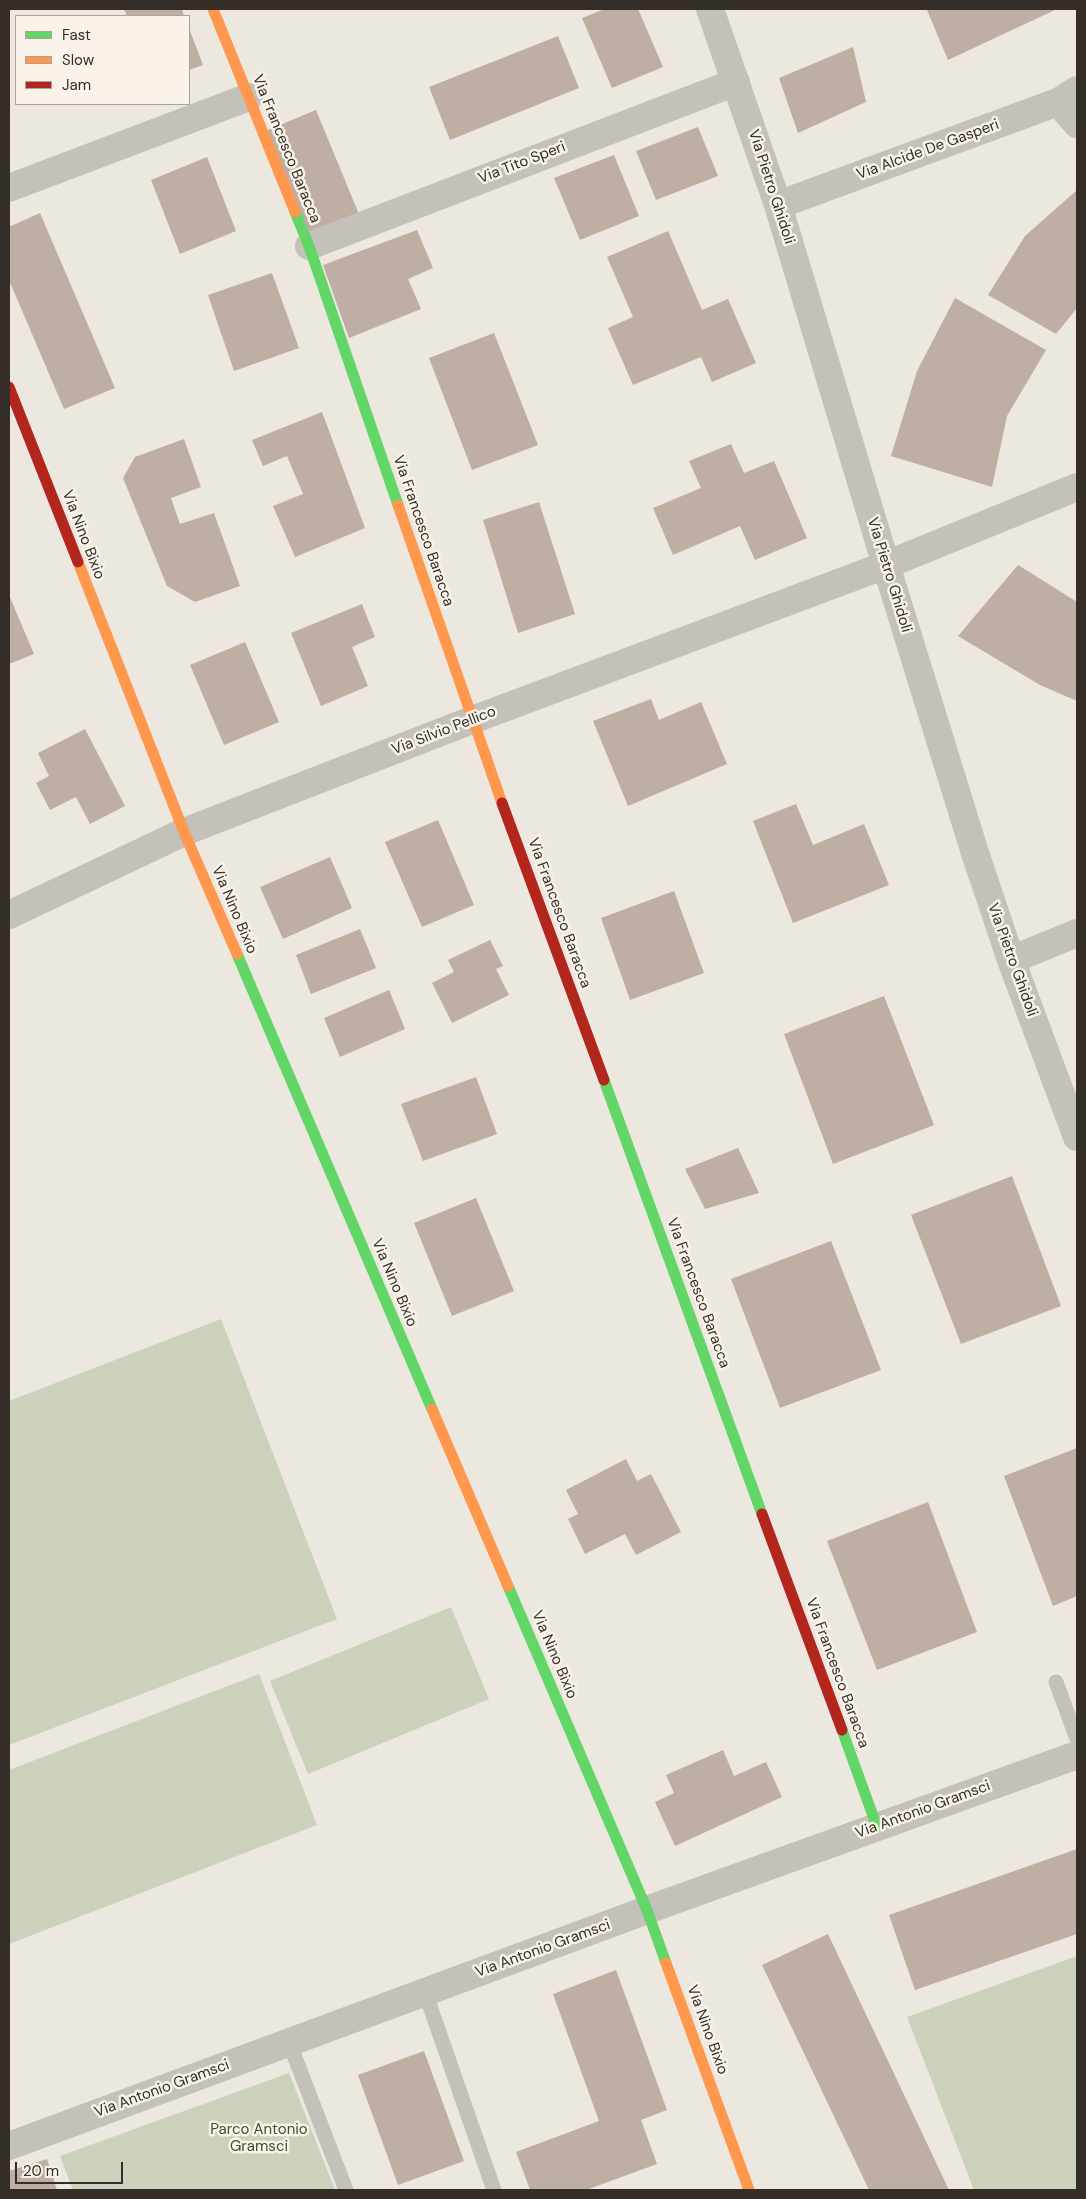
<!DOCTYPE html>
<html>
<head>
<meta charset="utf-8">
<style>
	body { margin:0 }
	#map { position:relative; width:1086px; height:2199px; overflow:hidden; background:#ece8e0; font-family:"DM Sans",sans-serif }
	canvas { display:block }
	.frame { position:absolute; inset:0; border:10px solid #352d28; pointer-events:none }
	.legend { position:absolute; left:15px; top:15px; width:175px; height:90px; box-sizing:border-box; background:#f8f2e8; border:1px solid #aaa39b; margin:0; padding:6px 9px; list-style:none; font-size:15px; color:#352d28 }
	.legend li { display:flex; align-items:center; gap:10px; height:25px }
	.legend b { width:25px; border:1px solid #aaa39b }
	.scale { position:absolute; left:15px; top:2162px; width:108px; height:22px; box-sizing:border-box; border:2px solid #352d28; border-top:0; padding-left:6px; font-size:15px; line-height:18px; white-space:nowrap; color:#352d28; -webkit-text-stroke:4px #f8f2e8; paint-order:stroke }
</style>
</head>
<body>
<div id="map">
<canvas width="1086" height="2199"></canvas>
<div class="frame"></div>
<ul class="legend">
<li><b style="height:6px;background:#63d668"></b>Fast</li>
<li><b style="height:6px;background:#ff974d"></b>Slow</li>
<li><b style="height:6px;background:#b3261e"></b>Jam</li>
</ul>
<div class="scale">20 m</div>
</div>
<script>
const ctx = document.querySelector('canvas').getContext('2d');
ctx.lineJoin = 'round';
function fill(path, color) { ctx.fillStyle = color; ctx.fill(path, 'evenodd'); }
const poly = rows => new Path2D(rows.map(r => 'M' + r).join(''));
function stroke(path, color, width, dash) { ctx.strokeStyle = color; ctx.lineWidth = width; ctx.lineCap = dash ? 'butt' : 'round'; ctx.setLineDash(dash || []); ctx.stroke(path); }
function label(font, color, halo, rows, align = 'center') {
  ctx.font = font + ' "DM Sans",sans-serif'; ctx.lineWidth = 5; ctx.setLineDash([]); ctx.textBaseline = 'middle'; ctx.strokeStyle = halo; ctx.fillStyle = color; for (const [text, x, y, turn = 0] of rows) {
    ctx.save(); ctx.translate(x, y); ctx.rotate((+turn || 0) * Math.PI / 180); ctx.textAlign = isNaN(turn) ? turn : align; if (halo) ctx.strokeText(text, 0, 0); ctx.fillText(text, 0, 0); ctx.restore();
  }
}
fill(poly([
	[221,1319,337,1619,9,1745,9,1401],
	[451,1607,489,1699,308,1774,270,1681],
	[259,1674,317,1825,9,1944,9,1770],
	[1077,1956,1077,2190,974,2190,907,2017],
	[289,2073,335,2190,73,2190,60,2156]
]), '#cbd1bb');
fill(poly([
	[124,9,182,9,184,16,127,16],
	[605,9,638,9,663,67,612,88,582,18],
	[929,9,1057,9,948,60,927,10],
	[189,28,203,65,189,70],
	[558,36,579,88,450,140,429,87],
	[853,47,866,102,798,133,779,78],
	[316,110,363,224,309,246,263,132],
	[698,127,718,176,656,200,636,151],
	[614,155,639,216,580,240,554,178],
	[207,157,236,231,180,254,151,180],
	[1077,190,1077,308,1056,334,988,295,1025,236],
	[40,213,115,388,64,409,9,280,9,227],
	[417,230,433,268,408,279,421,309,349,338,323,265],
	[668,231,702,310,728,299,756,363,712,382,701,357,633,385,608,328,633,317,607,257],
	[272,273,299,348,234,371,208,295],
	[955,298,1046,350,1007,416,992,487,891,456,917,371],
	[494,333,538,445,472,470,429,358],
	[322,412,365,528,295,557,273,506,303,494,287,456,263,466,252,440],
	[184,439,201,487,171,498,180,524,214,513,240,586,195,602,167,586,123,478,135,457],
	[731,444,744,473,774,461,807,538,755,560,740,526,673,555,653,508,701,488,689,461],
	[539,502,575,614,518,633,483,520],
	[1018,565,1077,602,1077,701,1040,685,958,636],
	[9,595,34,654,9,664],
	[362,604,375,637,352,647,368,686,321,706,291,633],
	[245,642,279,722,224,745,190,665],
	[651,699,659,720,701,702,727,764,628,806,593,721],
	[85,729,125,806,90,824,76,797,50,810,36,783,49,776,38,753],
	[796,804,813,845,864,824,889,885,793,923,753,821],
	[438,820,474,905,422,927,385,842],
	[330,857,352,908,283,939,260,887],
	[674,891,704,973,630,1000,601,918],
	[360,929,376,968,311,994,296,955],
	[490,940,503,966,496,969,509,995,452,1023,432,983,454,972,448,960],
	[389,990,405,1029,340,1057,324,1018],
	[884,996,934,1125,833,1164,784,1034],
	[476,1077,497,1134,423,1161,401,1104],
	[738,1148,759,1193,705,1209,685,1169],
	[1012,1176,1061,1306,961,1344,911,1215],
	[476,1198,514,1291,452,1316,414,1223],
	[831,1241,881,1370,780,1408,731,1279],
	[1077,1448,1077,1596,1053,1606,1004,1476],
	[626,1459,637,1481,651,1474,681,1532,636,1555,625,1534,585,1554,568,1519,578,1514,566,1490],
	[928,1502,977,1632,877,1670,827,1541],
	[723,1750,734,1776,766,1762,782,1797,675,1846,655,1802,674,1793,666,1775],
	[1077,1849,1077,1934,915,1990,889,1915],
	[828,1934,949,2190,869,2190,762,1965],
	[616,1970,667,2110,641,2120,657,2164,586,2190,530,2190,516,2152,599,2121,553,1994],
	[424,2051,464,2161,398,2185,358,2075],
	[47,2159,57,2190,9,2190,9,2171]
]), '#beaea3');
stroke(poly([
	[1056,1682,1077,1739],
	[425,1992,494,2190],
	[289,2042,346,2190]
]), '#c4c0ba', 15);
stroke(poly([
	[710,9,778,205,886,565,975,853,1011,960,1077,1137],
	[1058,102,1077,124],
	[9,188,249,97],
	[778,205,1058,102,1077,90],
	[309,246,736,82],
	[9,915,184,832,472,720,886,565,1077,487],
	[1011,960,1077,933],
	[9,2146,647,1910,1077,1755]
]), '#c4c0ba', 28);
stroke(poly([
	[295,212,309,246,398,505],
	[237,954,432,1409],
	[604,1080,762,1514],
	[508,1586,647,1910,666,1963],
	[842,1730,877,1827]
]), '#63d668', 11);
stroke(poly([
	[213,9,295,212],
	[398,505,502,803],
	[78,562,184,832,237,954],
	[432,1409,508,1586],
	[666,1963,749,2190]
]), '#ff974d', 11);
stroke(poly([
	[9,387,78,562],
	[502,803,604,1080],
	[762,1514,842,1730]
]), '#b3261e', 11);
label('15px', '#352d28', '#f8f2e8', [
	["Via Francesco Baracca",286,149,68],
	["Via Alcide De Gasperi",928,150,-20],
	["Via Tito Speri",522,163,-21],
	["Via Pietro Ghidoli",771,187,72],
	["Via Francesco Baracca",423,531,71],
	["Via Nino Bixio",83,535,69],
	["Via Pietro Ghidoli",889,575,73],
	["Via Silvio Pellico",444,731,-21],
	["Via Nino Bixio",234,910,67],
	["Via Francesco Baracca",559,913,70],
	["Via Pietro Ghidoli",1012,960,70],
	["Via Nino Bixio",394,1283,67],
	["Via Francesco Baracca",698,1293,70],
	["Via Nino Bixio",554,1655,67],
	["Via Francesco Baracca",837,1673,70],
	["Via Antonio Gramsci",923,1810,-20],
	["Via Antonio Gramsci",543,1949,-20],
	["Via Nino Bixio",707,2030,70],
	["Via Antonio Gramsci",162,2089,-20]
]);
label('15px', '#41512e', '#f8f2e8', [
	["Parco Antonio",259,2130],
	["Gramsci",259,2147]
]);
</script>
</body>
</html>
